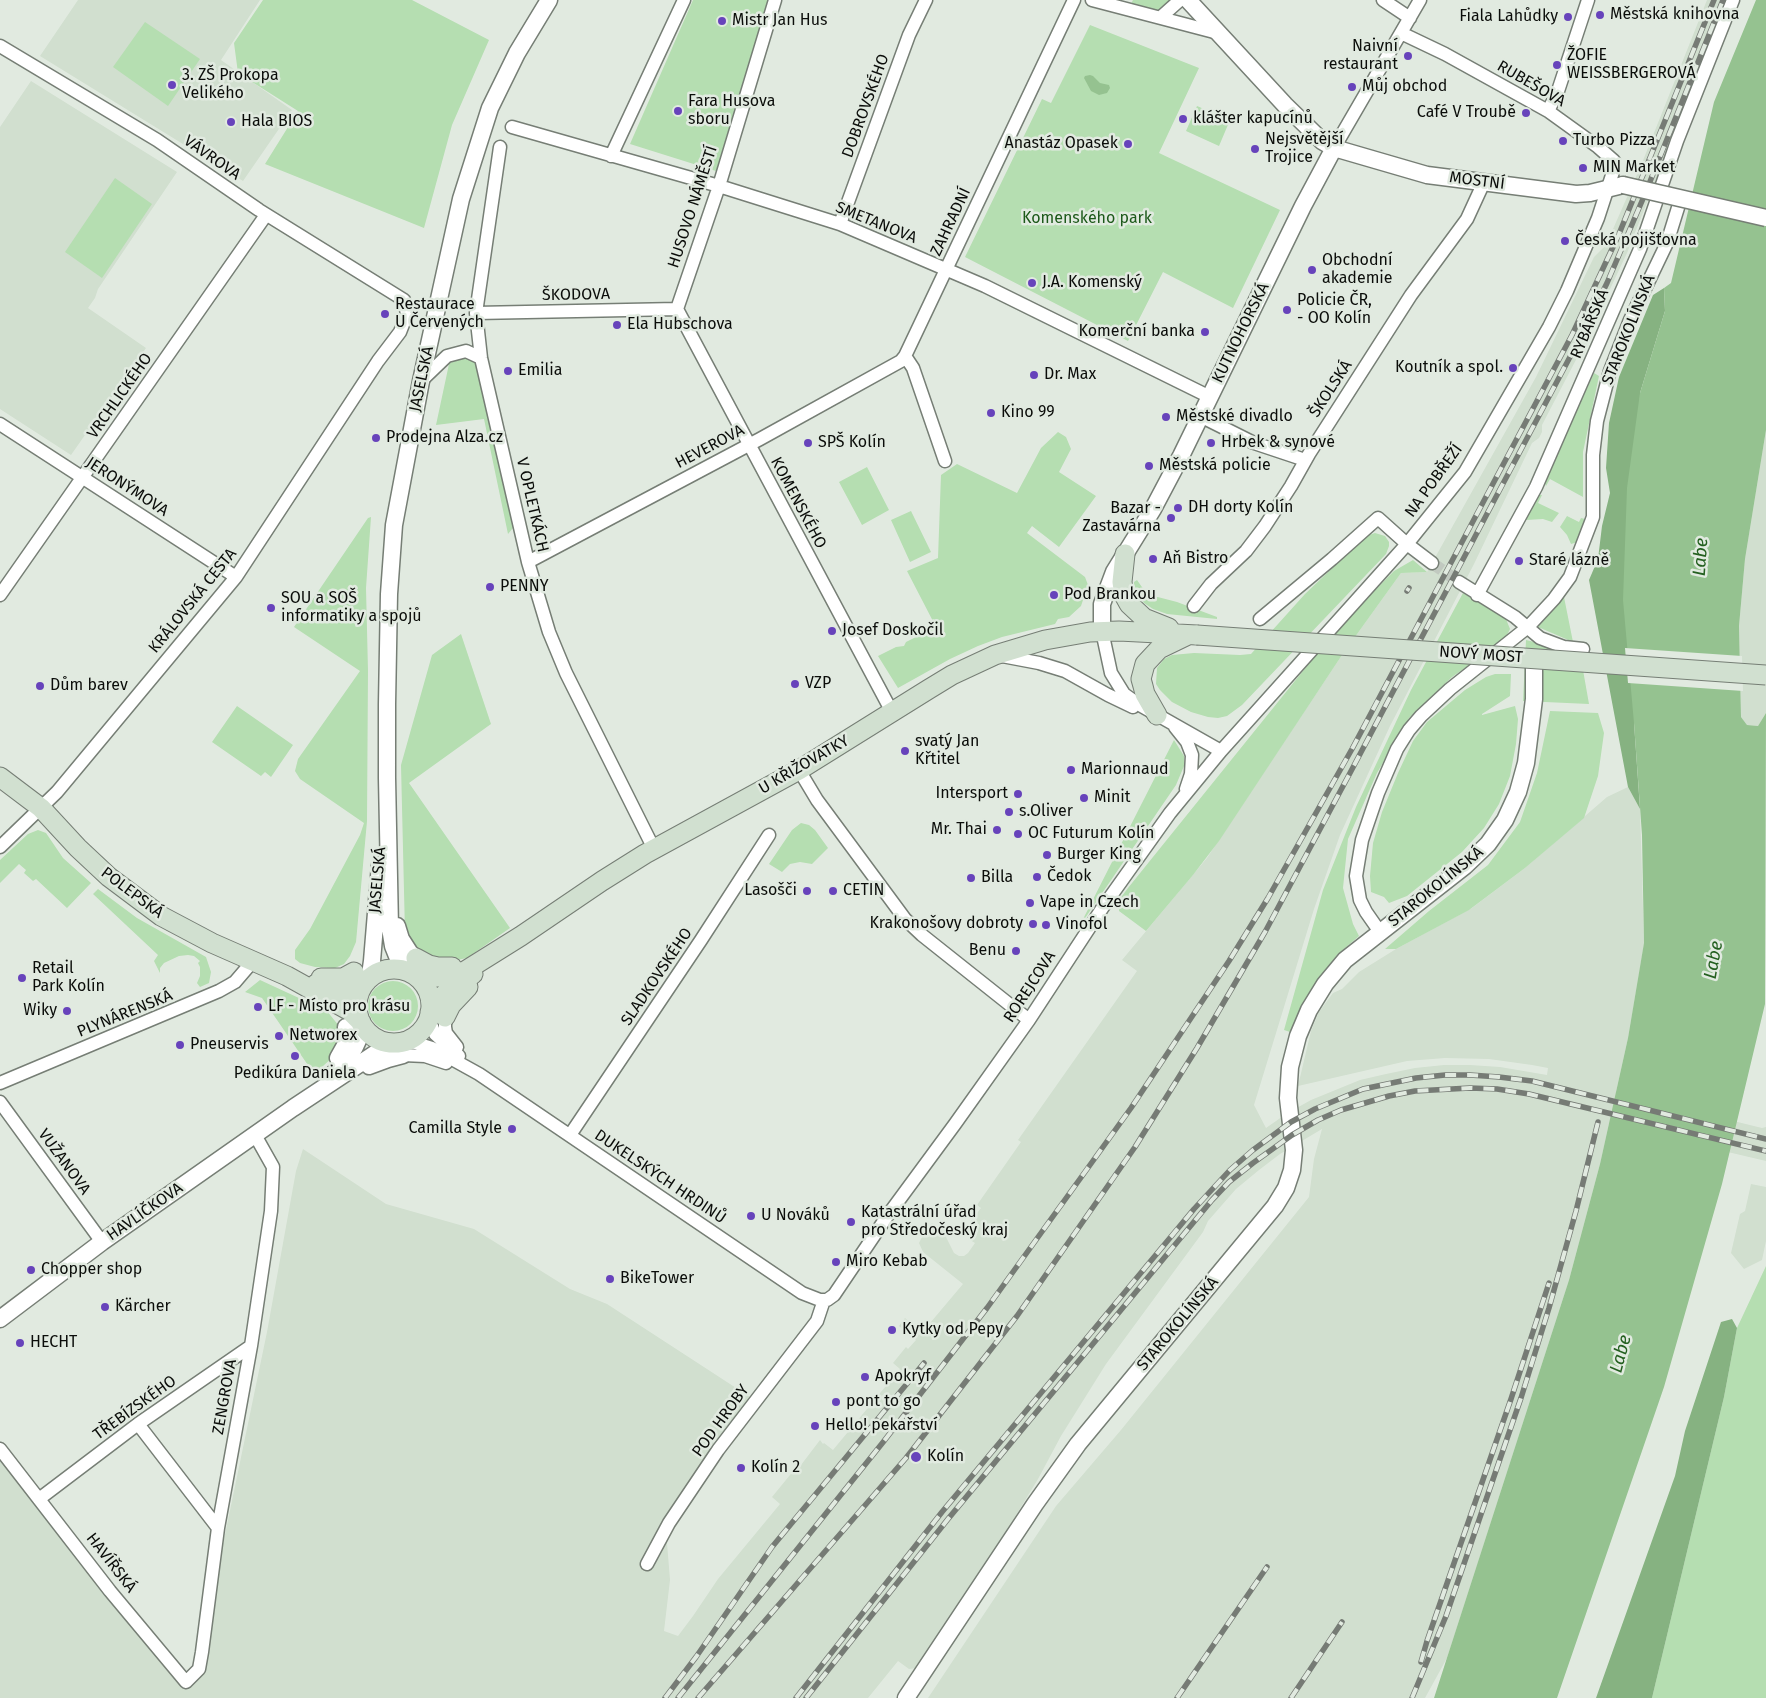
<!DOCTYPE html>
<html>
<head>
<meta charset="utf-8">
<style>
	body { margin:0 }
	canvas { display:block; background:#e1eae0 }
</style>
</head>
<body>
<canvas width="1766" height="1698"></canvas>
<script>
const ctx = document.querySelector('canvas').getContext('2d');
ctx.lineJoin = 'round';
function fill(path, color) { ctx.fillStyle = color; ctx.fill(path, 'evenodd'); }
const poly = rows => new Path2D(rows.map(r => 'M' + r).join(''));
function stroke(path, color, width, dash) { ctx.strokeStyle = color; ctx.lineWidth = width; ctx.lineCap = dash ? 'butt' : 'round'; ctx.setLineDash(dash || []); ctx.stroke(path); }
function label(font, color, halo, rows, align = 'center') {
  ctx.font = font + ' "Fira Sans",sans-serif'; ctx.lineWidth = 5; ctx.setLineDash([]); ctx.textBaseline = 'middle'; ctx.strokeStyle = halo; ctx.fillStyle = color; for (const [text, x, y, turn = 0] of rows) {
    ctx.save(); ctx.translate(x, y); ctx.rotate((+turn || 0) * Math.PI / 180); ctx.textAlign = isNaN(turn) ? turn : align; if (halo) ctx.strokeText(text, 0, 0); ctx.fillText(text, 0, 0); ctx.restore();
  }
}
fill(poly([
	[78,0,260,0,221,60,292,110,243,181,40,56],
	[1707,0,1728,0,1661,166,1663,168,1661,173,1659,172,1627,253,1588,336,1588,343,1585,349,1579,354,1542,425,1542,432,1539,438,1532,443,1474,564,1390,726,1340,835,1314,909,1254,1105,1266,1128,1286,1114,1311,1100,1360,1080,1386,1074,1415,1068,1444,1065,1470,1065,1500,1067,1547,1075,1548,1068,1532,1065,1489,1059,1445,1058,1407,1061,1298,1086,1311,1031,1319,1012,1333,993,1342,989,1359,972,1396,949,1472,908,1525,868,1607,797,1628,787,1640,809,1644,944,1628,1038,1616,1092,1762,1128,1766,1127,1766,1161,1609,1124,1600,1164,1569,1280,1447,1658,1425,1698,928,1698,1056,1506,1121,1430,1309,1197,1314,1159,1322,1129,1280,1154,1259,1170,1236,1189,1208,1221,1203,1232,1106,1364,1061,1436,1038,1479,982,1571,917,1668,909,1669,898,1661,868,1698,0,1698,0,1454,194,1684,267,1332,296,1171,303,1149,386,1204,474,1229,570,1289,607,1304,750,1397,665,1518,670,1580,664,1631,678,1636,693,1616,718,1579,780,1504,772,1497,799,1464,801,1465,820,1440,823,1444,824,1443,833,1450,900,1369,893,1363,906,1347,908,1349,916,1340,899,1326,905,1318,914,1326,917,1323,925,1329,963,1284,923,1252,919,1243,921,1239,932,1223,944,1233,954,1253,959,1256,964,1256,968,1253,975,1243,970,1240,973,1236,964,1230,981,1208,977,1205,1021,1142,1018,1140,1137,971,1122,960,1207,858,1342,655,1401,573,1427,572,1536,377,1594,257,1606,245,1642,163],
	[31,81,177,172,98,289,95,298,88,308,146,348,71,455,0,409,0,127],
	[1766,430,1766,713,1758,726,1747,725,1741,717,1739,626,1745,559],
	[1751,1184,1766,1187,1766,1241,1762,1260,1744,1269,1731,1253,1740,1214,1745,1211]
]), '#d1dfcf');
fill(poly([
	[263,0,412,0,489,40,452,125,424,228,265,164,298,111,238,73,234,43],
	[693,0,768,0,716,171,630,144],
	[1133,0,1172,0,1161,11,1131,4],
	[145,22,200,59,168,106,113,67],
	[1090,25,1199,68,1159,153,1280,210,1233,308,1163,272,1128,341,965,257,1042,99,1051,103],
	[1197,106,1230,120,1219,146,1186,131],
	[115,178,152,204,102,278,65,252],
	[461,356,469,358,478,365,513,528,508,534,484,419,436,425,449,364],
	[1594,373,1599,376,1583,452,1583,497,1550,479,1546,486,1544,481],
	[1058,432,1066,437,1071,449,1059,472,1096,496,1059,547,1032,526,1027,533,1085,577,1088,585,1081,606,1069,617,1058,619,1055,624,1002,637,978,646,950,659,898,688,878,656,896,647,904,646,906,642,936,627,907,571,938,558,941,475,957,464,1017,493,1041,448],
	[867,467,889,510,862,525,839,482],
	[1539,495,1542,495,1538,503,1559,513,1552,522,1543,519,1526,520],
	[911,511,931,552,910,562,891,520],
	[1567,516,1579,522,1581,518,1585,519,1581,541,1571,544,1567,535,1560,527],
	[371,517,366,588,368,671,367,821,356,942,350,956,344,964,335,968,315,967,300,963,295,959,295,950,310,929,360,835,364,823,300,779,295,771,298,759,360,671,294,627,368,518],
	[1375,533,1385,536,1389,542,1389,546,1386,554,1242,705,1227,716,1218,718,1208,717,1191,712,1172,702,1160,690,1156,684,1157,668,1164,659,1172,655,1194,653,1240,655,1251,654,1305,594,1366,536],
	[1413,560,1427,572,1401,573,1342,655,1219,841,1193,875,1146,931,1119,911,1119,900,1128,888,1340,625,1394,571],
	[1137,580,1144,590,1150,595,1177,602,1217,617,1217,619,1167,614,1153,609,1144,603,1137,595,1134,587,1134,582],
	[1563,592,1573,642,1538,627],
	[1463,593,1506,619,1510,629,1504,641,1452,677,1409,718,1377,773,1348,839,1343,888,1353,924,1359,936,1337,955,1312,989,1290,1032,1284,1030,1323,890,1356,807,1411,690],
	[461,634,491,724,409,783,510,928,467,958,437,964,420,956,405,933,401,765,432,655],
	[1526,640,1580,653,1589,704,1523,701],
	[1495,674,1511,674,1510,696,1482,714,1482,715,1515,706,1518,719,1516,744,1510,776,1499,804,1484,828,1462,852,1407,896,1389,903,1384,897,1371,892,1370,876,1373,843,1382,812,1398,773,1413,741,1427,722,1465,690,1486,677],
	[237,706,293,745,271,777,265,772,261,776,212,742],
	[1550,711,1598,713,1604,733,1598,776,1584,818,1525,868,1469,910,1396,949,1385,949,1429,911,1488,865,1520,822,1537,773],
	[1174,740,1184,756,1184,766,1176,785,1079,927],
	[801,823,809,825,815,830,828,848,812,864,800,862,790,864,782,872,769,864,792,830],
	[38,830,46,833,63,858,91,883,67,908,36,879,33,881,24,873,26,870,19,864,0,883,0,860,28,834],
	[98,889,137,918,206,957,211,972,209,983,200,987,197,983,200,976,200,967,198,963,200,961,194,956,188,955,179,956,164,963,160,968,160,973,154,961,158,955,93,894],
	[260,980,327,1011,339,1026,339,1047,332,1058,314,1074,262,998,245,992],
	'368 1006a25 25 0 1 1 50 0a25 25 0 1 1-50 0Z',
	[1766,1266,1766,1698,1652,1698,1724,1397,1737,1328]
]), '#b5deb1');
fill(poly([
	[1664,288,1665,311,1640,393,1634,723,1640,809,1628,787,1589,580,1598,559,1602,526,1610,493,1606,468,1609,423,1619,377,1653,295],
	[1732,1319,1737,1328,1724,1397,1652,1698,1596,1698,1675,1476,1685,1431,1721,1322]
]), '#86b281');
fill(poly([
	[1756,0,1766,0,1766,430,1745,559,1739,626,1741,717,1747,725,1758,726,1766,713,1765,1004,1722,1184,1664,1387,1557,1698,1434,1698,1569,1280,1600,1164,1628,1038,1644,943,1642,835,1634,723,1623,600,1627,488,1640,393,1665,311,1664,288,1671,283,1714,102],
	[1090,75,1093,76,1100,83,1109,85,1110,88,1107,93,1099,95,1091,91,1084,78,1085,76]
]), '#95c290');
fill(poly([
	[1625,648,1742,656,1743,691,1628,683]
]), '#e1eae0');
stroke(poly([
	[1432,563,1459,582]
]), '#c1c9c0', 12, [12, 6]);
const minor = poly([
	[1092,0,1218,33],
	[1383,0,1410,18],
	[1161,17,1180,0],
	[0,46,157,140,259,210,404,300,407,314,400,332,378,361,236,577,57,792,0,847],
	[1548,111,1558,91,1588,0],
	[512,127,719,186,840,224,985,286,1210,397],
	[500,147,476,313,481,358,528,562,549,632,566,673,654,849],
	[1334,148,1420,0],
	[611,156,684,0],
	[840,224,909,35,926,0],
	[677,309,892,712],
	[677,309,719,186,775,0],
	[476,313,677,309],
	[905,356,913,368,945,461],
	[421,381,447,356,466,351,481,358],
	[1200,416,1254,443,1305,460],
	[0,424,236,577],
	[528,562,760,439,901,361,905,356,1074,0],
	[1459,582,1515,617,1540,638,1564,647,1583,649],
	[0,595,266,215],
	[1477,595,1536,487,1640,249,1677,141,1733,0],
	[1194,606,1211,584,1246,551,1265,526,1291,486,1309,454,1411,295,1467,219,1484,182],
	[1260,619,1332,559,1378,518,1407,544,1432,563],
	[1102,631,1111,673,1124,694,1138,704,1221,751],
	[1002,656,1039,663,1065,671,1108,695,1133,707],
	[1175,727,1187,742,1192,755,1191,774,1186,789],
	[799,770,817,800,905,919,922,935,1029,1020],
	[1380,932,1366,912,1360,900,1356,876,1362,840,1378,793,1397,749,1409,730,1421,716,1450,689,1528,627,1554,599,1570,577,1593,517,1593,455,1597,421,1610,371,1630,320,1667,243,1681,198],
	[430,1012,431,1024,435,1034,459,1056],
	[445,1017,445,1027,446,1033,457,1047],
	[404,1041,416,1043,432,1048,479,1074,802,1293,820,1300,827,1300,834,1295,888,1215,955,1124,1029,1020,1103,907,1170,813,1221,751,1407,544,1465,472,1549,327,1567,291,1598,218,1613,172,1614,161,1598,147,1548,111,1445,54,1401,33],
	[403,1055,425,1056,446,1063],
	[0,1083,219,991,235,982,253,961],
	[0,1102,102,1242],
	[570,1135,701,940,769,835],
	[138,1424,218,1528],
	[0,1449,110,1591,186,1682,199,1669,202,1652,218,1528,251,1346,271,1211,273,1167,255,1135],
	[39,1499,138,1424,251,1346],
	[647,1564,669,1523,718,1450,817,1321,824,1300]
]);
const tertiary = poly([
	[1188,0,1285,105,1322,141,1334,148,1427,175,1576,194,1590,193,1623,185],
	[1102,631,1102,604,1114,572,1153,509,1181,456,1303,206,1334,148],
	[397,926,401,939,410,953,416,958],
	[413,974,399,961,393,946,390,928,387,778,387,704,389,594,394,525,421,381,461,199,490,108,517,53,549,0],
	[366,982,370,975,372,961,380,865],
	[338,1058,347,1042,346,1027],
	[369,1066,388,1059,403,1055],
	[334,1073,345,1062,355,1047,361,1034,361,1022],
	[0,1319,102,1242,293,1108,382,1049,404,1041],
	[906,1698,1035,1504,1078,1444,1275,1206,1286,1188,1292,1170,1294,1150,1288,1098,1290,1067,1298,1036,1309,1010,1325,984,1345,960,1465,866,1488,844,1505,820,1518,792,1526,763,1534,699,1534,659]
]);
const secondary = poly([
	[1125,554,1122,582,1124,595,1129,604,1144,618,1169,628],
	[1157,715,1145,694,1143,686,1141,679,1145,664,1159,649,1188,635],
	[0,777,41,808,78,848,109,877,161,916,212,943,287,976,350,1011,361,1022],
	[416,958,429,965,438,967,452,967],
	'357 1006a37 37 0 1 1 74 0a37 37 0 1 1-74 0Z',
	[413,974,430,977,443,977,465,971,521,936,602,881,645,854,799,770,929,689,952,675,995,655,1045,640,1090,632,1119,631,1197,635],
	[321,978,343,978,354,972],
	[316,984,346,991,354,989,366,982],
	[430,1012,438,999,473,974],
	[445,1017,451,1005,468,987]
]);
stroke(minor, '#767e75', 15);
stroke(tertiary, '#767e75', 19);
stroke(secondary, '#767e75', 21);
stroke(minor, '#fff', 12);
stroke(tertiary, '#fff', 16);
stroke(secondary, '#d1e0d0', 19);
const rail = poly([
	[1407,591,1409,588],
	[1421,1662,1427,1641,1511,1399,1549,1283],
	[665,1698,696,1657,772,1547,924,1363],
	[678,1698,884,1441,987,1308,1131,1108,1229,961,1268,898,1352,749,1572,335,1619,234,1714,0],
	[698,1698,906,1458,1017,1316,1135,1147,1197,1048,1265,932,1350,773,1580,338,1607,283,1645,194,1723,0],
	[796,1698,942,1512,1194,1209,1230,1170,1253,1150,1291,1122,1315,1109,1363,1089,1416,1078,1445,1075,1470,1075,1499,1077,1532,1081,1766,1139],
	[806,1698,948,1519,1212,1200,1229,1182,1253,1163,1292,1135,1318,1120,1341,1110,1389,1096,1415,1091,1470,1088,1497,1089,1529,1094,1766,1151],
	[1177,1698,1267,1567],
	[1291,1698,1342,1622],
	[1412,1698,1446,1616,1521,1398,1549,1308,1576,1211,1598,1122]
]);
stroke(rail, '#767b75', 5.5);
stroke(rail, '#e1eae0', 4, [11]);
const tertiaryBridge = poly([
	[1623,185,1766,218]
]);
const secondaryBridge = poly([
	[1197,635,1766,675]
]);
stroke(tertiaryBridge, '#767e75', 19, []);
stroke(secondaryBridge, '#767e75', 21, []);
stroke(tertiaryBridge, '#fff', 16);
stroke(secondaryBridge, '#d1e0d0', 19);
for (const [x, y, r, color] of [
	[1600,15,5,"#6743bb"],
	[1568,17,5,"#6743bb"],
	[722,21,5,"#6743bb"],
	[1408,56,5,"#6743bb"],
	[1557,65,5,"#6743bb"],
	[172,85,5,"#6743bb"],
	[1352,87,5,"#6743bb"],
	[678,111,5,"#6743bb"],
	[1526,113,5,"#6743bb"],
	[1183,119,5,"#6743bb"],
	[231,122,5,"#6743bb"],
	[1563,141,5,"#6743bb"],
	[1128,144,5,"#6743bb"],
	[1255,149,5,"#6743bb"],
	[1583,168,5,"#6743bb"],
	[1565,241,5,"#6743bb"],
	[1312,270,5,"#6743bb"],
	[1032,283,5,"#6743bb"],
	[1287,310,5,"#6743bb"],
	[385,314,5,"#6743bb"],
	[617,325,5,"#6743bb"],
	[1205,332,5,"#6743bb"],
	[1513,368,5,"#6743bb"],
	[508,371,5,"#6743bb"],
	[1034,375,5,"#6743bb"],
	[991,413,5,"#6743bb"],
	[1166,417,5,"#6743bb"],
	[376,438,5,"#6743bb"],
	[808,443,5,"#6743bb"],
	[1211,443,5,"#6743bb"],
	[1149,466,5,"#6743bb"],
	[1178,508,5,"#6743bb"],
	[1171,518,5,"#6743bb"],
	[1153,559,5,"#6743bb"],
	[1519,561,5,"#6743bb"],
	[490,587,5,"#6743bb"],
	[1054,595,5,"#6743bb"],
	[271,608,5,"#6743bb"],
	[832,631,5,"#6743bb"],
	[795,684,5,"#6743bb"],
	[40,686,5,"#6743bb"],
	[905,751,5,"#6743bb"],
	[1071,770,5,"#6743bb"],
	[1018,794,5,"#6743bb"],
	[1084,798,5,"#6743bb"],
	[1009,812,5,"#6743bb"],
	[997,830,5,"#6743bb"],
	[1018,834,5,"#6743bb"],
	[1047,855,5,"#6743bb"],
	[1037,877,5,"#6743bb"],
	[971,878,5,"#6743bb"],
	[807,891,5,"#6743bb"],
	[833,891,5,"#6743bb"],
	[1030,903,5,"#6743bb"],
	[1033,924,5,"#6743bb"],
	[1046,925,5,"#6743bb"],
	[1016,951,5,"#6743bb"],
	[22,978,5,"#6743bb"],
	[258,1007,5,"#6743bb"],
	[67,1011,5,"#6743bb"],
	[279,1036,5,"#6743bb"],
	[180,1045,5,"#6743bb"],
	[295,1056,5,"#6743bb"],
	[512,1129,5,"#6743bb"],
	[751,1216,5,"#6743bb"],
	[851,1222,5,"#6743bb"],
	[836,1262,5,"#6743bb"],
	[31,1270,5,"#6743bb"],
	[610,1279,5,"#6743bb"],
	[105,1307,5,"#6743bb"],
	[892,1330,5,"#6743bb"],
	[20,1343,5,"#6743bb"],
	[865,1377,5,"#6743bb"],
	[836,1402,5,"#6743bb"],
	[815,1426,5,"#6743bb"],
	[916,1457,6,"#6743bb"],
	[741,1468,5,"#6743bb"]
]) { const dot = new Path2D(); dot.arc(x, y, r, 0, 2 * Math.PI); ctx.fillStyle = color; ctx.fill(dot); stroke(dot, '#e1eae0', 2); }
label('16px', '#0b0d0a', '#e1eae0', [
	["Městská knihovna",1610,15],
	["Fiala Lahůdky",1558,17,"right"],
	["Mistr Jan Hus",732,21],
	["Naivní",1398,47,"right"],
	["restaurant",1398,65,"right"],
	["ŽOFIE",1567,56],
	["WEISSBERGEROVÁ",1567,74],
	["3. ZŠ Prokopa",182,76],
	["Velikého",182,94],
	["Můj obchod",1362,87],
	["Fara Husova",688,102],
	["sboru",688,120],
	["Café V Troubě",1516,113,"right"],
	["klášter kapucínů",1193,119],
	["Hala BIOS",241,122],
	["Nejsvětější",1265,140],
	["Trojice",1265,158],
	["Turbo Pizza",1573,141],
	["Anastáz Opasek",1118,144,"right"],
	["MIN Market",1593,168],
	["Česká pojišťovna",1575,241],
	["Obchodní",1322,261],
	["akademie",1322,279],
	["J.A. Komenský",1042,283],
	["Policie ČR,",1297,301],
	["- OO Kolín",1297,319],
	["Restaurace",395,305],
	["U Červených",395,323],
	["Ela Hubschova",627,325],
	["Komerční banka",1195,332,"right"],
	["Koutník a spol.",1503,368,"right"],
	["Emilia",518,371],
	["Dr. Max",1044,375],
	["Kino 99",1001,413],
	["Městské divadlo",1176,417],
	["Prodejna Alza.cz",386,438],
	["SPŠ Kolín",818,443],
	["Hrbek & synové",1221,443],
	["Městská policie",1159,466],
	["DH dorty Kolín",1188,508],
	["Bazar -",1161,509,"right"],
	["Zastavárna",1161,527,"right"],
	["Aň Bistro",1163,559],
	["Staré lázně",1529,561],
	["PENNY",500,587],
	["Pod Brankou",1064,595],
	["SOU a SOŠ",281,599],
	["informatiky a spojů",281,617],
	["Josef Doskočil",842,631],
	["VZP",805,684],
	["Dům barev",50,686],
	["svatý Jan",915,742],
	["Křtitel",915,760],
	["Marionnaud",1081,770],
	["Intersport",1008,794,"right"],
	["Minit",1094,798],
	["s.Oliver",1019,812],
	["Mr. Thai",987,830,"right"],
	["OC Futurum Kolín",1028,834],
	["Burger King",1057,855],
	["Čedok",1047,877],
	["Billa",981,878],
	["Lasošči",797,891,"right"],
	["CETIN",843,891],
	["Vape in Czech",1040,903],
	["Krakonošovy dobroty",1023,924,"right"],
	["Vinofol",1056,925],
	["Benu",1006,951,"right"],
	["Retail",32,969],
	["Park Kolín",32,987],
	["LF - Místo pro krásu",268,1007],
	["Wiky",57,1011,"right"],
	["Networex",289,1036],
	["Pneuservis",190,1045],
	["Pedikúra Daniela",295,1074,"center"],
	["Camilla Style",502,1129,"right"],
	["Katastrální úřad",861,1213],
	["pro Středočeský kraj",861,1231],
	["U Nováků",761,1216],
	["Miro Kebab",846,1262],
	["Chopper shop",41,1270],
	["BikeTower",620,1279],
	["Kärcher",115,1307],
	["Kytky od Pepy",902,1330],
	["HECHT",30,1343],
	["Apokryf",875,1377],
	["pont to go",846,1402],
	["Hello! pekařství",825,1426],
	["Kolín",927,1457],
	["Kolín 2",751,1468]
], 'left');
label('16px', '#0b0d0a', '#e1eae0', [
	["RUBEŠOVA",1531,84,30],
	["DOBROVSKÉHO",866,106,-70],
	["VÁVROVA",212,158,35],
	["MOSTNÍ",1477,181,7],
	["HUSOVO NÁMĚSTÍ",693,207,-72],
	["ZAHRADNÍ",951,222,-65],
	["SMETANOVA",876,223,22],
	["ŠKODOVA",576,295,-1],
	["RYBÁŘSKÁ",1590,324,-67],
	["STAROKOLÍNSKÁ",1629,330,-68],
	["KUTNOHORSKÁ",1241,333,-64],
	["JASELSKÁ",422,379,-78],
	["ŠKOLSKÁ",1331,389,-57],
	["VRCHLICKÉHO",120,396,-55],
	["HEVEROVA",710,447,-28],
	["NA POBŘEŽÍ",1434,481,-54],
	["JERONÝMOVA",127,487,33],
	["KOMENSKÉHO",798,503,62],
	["V OPLETKÁCH",532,505,77],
	["KRÁLOVSKÁ CESTA",193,601,-51],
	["NOVÝ MOST",1481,655,4],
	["U KŘIŽOVATKY",804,765,-30],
	["JASELSKÁ",378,880,-85],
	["STAROKOLÍNSKÁ",1436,887,-39],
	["POLEPSKÁ",132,893,37],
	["SLADKOVSKÉHO",657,977,-56],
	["ROREJCOVA",1030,987,-57],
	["PLYNÁRENSKÁ",125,1014,-22],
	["VUŽANOVA",64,1162,54],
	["DUKELSKÝCH HRDINŮ",660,1177,34],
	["HAVLÍČKOVA",145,1212,-35],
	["STAROKOLÍNSKÁ",1178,1324,-50],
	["ZENGROVA",225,1397,-80],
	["TŘEBÍZSKÉHO",135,1408,-36],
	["POD HROBY",721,1421,-54],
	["HAVÍŘSKÁ",111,1563,52]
]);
label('16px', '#1c5919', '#e1eae0', [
	["Komenského park",1087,219]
]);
label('italic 18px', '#246020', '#e1eae0', [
	["Labe",1701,557,-86],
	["Labe",1714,960,-80],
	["Labe",1621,1354,-75]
]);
</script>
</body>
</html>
